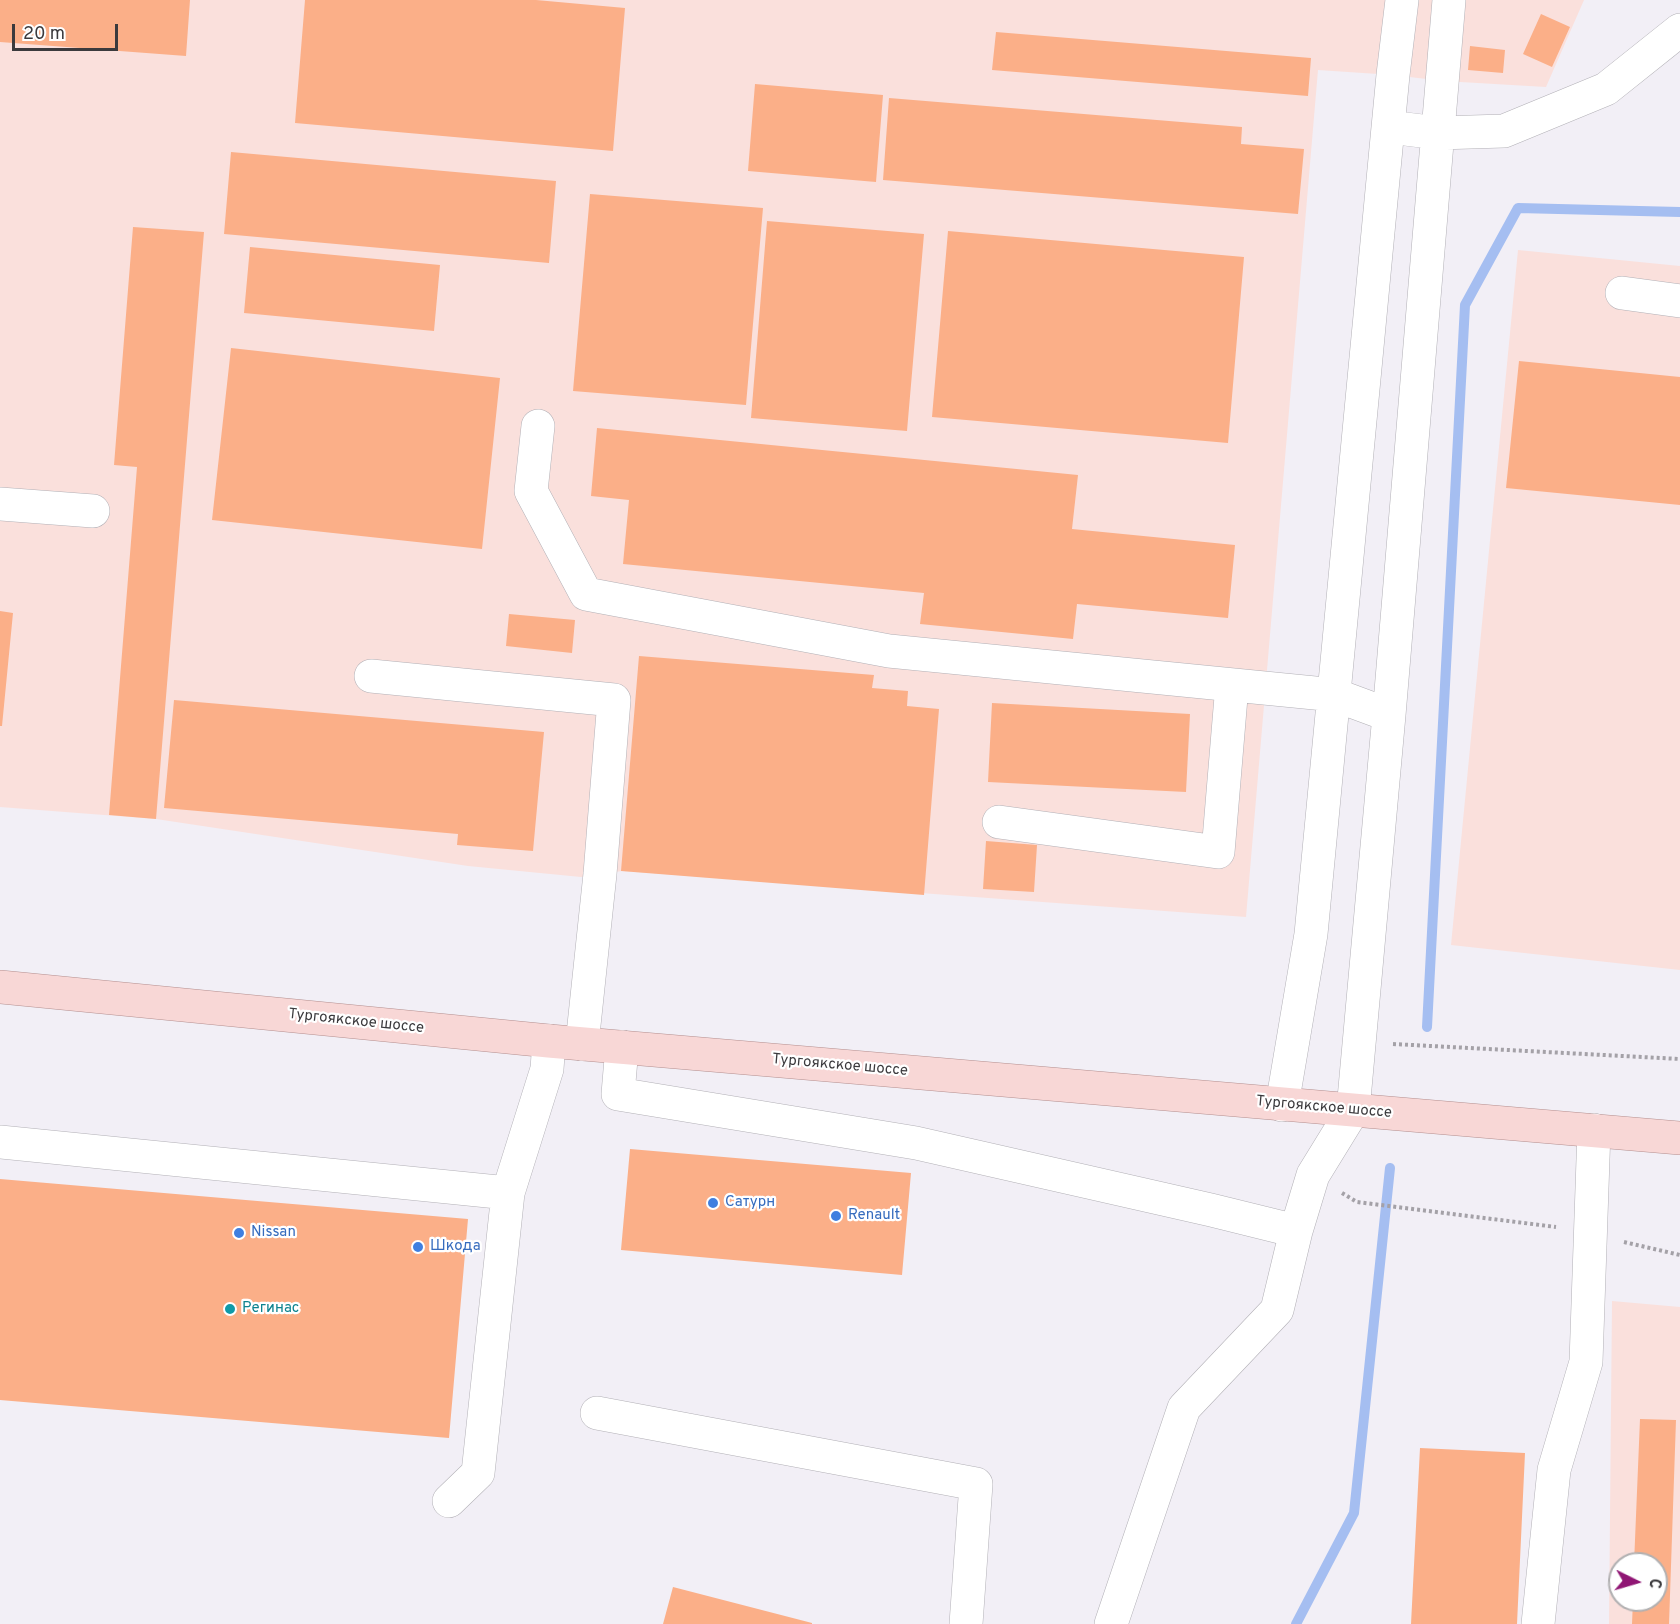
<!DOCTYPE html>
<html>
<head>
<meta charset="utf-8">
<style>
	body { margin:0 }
	#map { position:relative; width:1680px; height:1624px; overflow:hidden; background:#f2eff6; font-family:Overpass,sans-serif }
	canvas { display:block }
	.north { position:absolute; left:1608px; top:1552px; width:60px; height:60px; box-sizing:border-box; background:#fff; border:2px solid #b1b0b1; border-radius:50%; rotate:95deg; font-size:16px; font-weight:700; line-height:24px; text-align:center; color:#3b3a3d }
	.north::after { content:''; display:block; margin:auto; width:21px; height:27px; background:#901674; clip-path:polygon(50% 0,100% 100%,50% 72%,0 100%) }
	.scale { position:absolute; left:12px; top:24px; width:106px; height:27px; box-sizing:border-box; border:3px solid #3b3a3d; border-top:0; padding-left:8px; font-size:18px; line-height:21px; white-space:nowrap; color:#3b3a3d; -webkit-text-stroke:4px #fff; paint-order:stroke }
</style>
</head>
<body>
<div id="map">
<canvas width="1680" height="1624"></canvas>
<div class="north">С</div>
<div class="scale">20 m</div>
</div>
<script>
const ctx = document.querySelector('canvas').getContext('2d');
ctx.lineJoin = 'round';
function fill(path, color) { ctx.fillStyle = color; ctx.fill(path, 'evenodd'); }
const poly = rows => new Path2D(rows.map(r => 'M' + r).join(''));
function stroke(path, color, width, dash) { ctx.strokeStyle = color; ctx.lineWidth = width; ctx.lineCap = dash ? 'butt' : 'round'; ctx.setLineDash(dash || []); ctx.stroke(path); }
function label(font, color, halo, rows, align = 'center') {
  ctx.font = font + ' Overpass,sans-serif'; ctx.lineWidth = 4.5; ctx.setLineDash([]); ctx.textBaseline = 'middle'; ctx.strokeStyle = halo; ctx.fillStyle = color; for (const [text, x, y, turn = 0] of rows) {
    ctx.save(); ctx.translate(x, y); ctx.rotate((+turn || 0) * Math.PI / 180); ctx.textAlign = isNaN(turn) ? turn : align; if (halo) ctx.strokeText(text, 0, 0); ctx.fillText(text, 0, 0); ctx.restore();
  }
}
fill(poly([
	[0,0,1584,0,1546,87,1443,81,1393,75,1318,70,1246,917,622,871,581,877,468,866,156,819,0,807],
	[1518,250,1680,266,1680,970,1451,945],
	[1612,1301,1680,1307,1680,1624,1609,1624],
	[1620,1564,1656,1564,1656,1600,1620,1600]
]), '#fae0dc');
stroke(poly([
	[1427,1027,1465,305,1518,208,1680,212],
	[1296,1624,1354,1513,1390,1168]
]), '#a5bef1', 10);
fill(poly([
	[0,0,190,0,186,56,0,42],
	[305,0,536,0,625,8,613,151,295,123],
	[1541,14,1570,27,1552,67,1523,54],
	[996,32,1311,58,1308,96,992,70],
	[1470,46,1505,50,1503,73,1468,70],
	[755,84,883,95,876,182,748,171],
	[889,98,1242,127,1241,144,1304,149,1298,214,883,180],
	[231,152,556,181,549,263,224,234],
	[590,194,763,208,746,405,573,391],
	[767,221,924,234,907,431,751,418],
	[133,227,204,232,156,819,109,815,137,467,114,465],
	[948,231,1244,257,1228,443,932,417],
	[250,247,440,265,434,331,244,313],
	[231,348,500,378,482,549,212,520],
	[1519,361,1680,377,1680,505,1506,488],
	[597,428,1078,475,1072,529,1235,545,1228,618,1077,604,1073,639,920,624,924,593,623,564,629,500,591,496],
	[0,611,13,613,2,726,0,726],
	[509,614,575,620,572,653,506,646],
	[639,656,874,675,872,688,908,691,907,706,939,709,924,895,621,871],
	[174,700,544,732,533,851,457,845,458,834,164,808],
	[992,703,1190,714,1186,792,988,782],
	[986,841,1037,845,1034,892,983,889],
	[630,1149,911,1173,902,1275,621,1250],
	[0,1179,468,1219,449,1438,0,1400],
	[1640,1419,1676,1420,1669,1624,1632,1624,1633,1600,1656,1600,1656,1564,1634,1564],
	[1420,1448,1525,1453,1517,1624,1411,1624],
	[673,1587,812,1623,812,1624,663,1624]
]), '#fbaf88');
const minor = poly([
	[1389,127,1438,133,1504,131,1606,89,1680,30],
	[1622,293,1680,301],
	[538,426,531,491,586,594,889,651,1335,695,1389,715],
	[0,504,93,511],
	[371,676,614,700,600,874,582,1044],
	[999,822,1218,852,1232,685],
	[622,1047,618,1094,916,1143,1211,1210,1296,1231],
	[1282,1105,1311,934,1393,75,1402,0],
	[0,1142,508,1193],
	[597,1413,976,1484,966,1624],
	[449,1501,478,1473,508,1193,547,1069,549,1041],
	[1111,1624,1184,1408,1277,1310,1296,1231,1313,1175,1353,1110,1389,715,1449,0],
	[1538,1624,1554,1470,1586,1362,1594,1130]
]);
const major = poly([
	[0,987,549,1041,1680,1138]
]);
stroke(minor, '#b2b0b6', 34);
stroke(major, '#b38f8f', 34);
stroke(poly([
	[1393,1044,1680,1059],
	[1342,1193,1357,1202,1556,1227],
	[1624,1242,1680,1255]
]), '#a4a1a7', 4, [3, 3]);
stroke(minor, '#fff', 33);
stroke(major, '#f8d7d6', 33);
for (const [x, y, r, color] of [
	[713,1203,6,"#3f7fe0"],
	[836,1216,6,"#3f7fe0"],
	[239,1233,6,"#3f7fe0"],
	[418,1247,6,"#3f7fe0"],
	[230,1309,6,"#0f9aa8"]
]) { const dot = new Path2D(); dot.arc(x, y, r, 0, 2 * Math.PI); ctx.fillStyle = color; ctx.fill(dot); stroke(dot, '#fff', 2); }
label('15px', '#3b3a3d', '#fff', [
	["Тургоякское шоссе",356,1022,6],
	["Тургоякское шоссе",840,1066,5],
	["Тургоякское шоссе",1324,1108,5]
]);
label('15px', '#366cbe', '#fff', [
	["Сатурн",725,1203],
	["Renault",848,1216],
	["Nissan",251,1233],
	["Шкода",430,1247]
], 'left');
label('15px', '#0d838f', '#fff', [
	["Регинас",242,1309]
], 'left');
</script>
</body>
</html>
